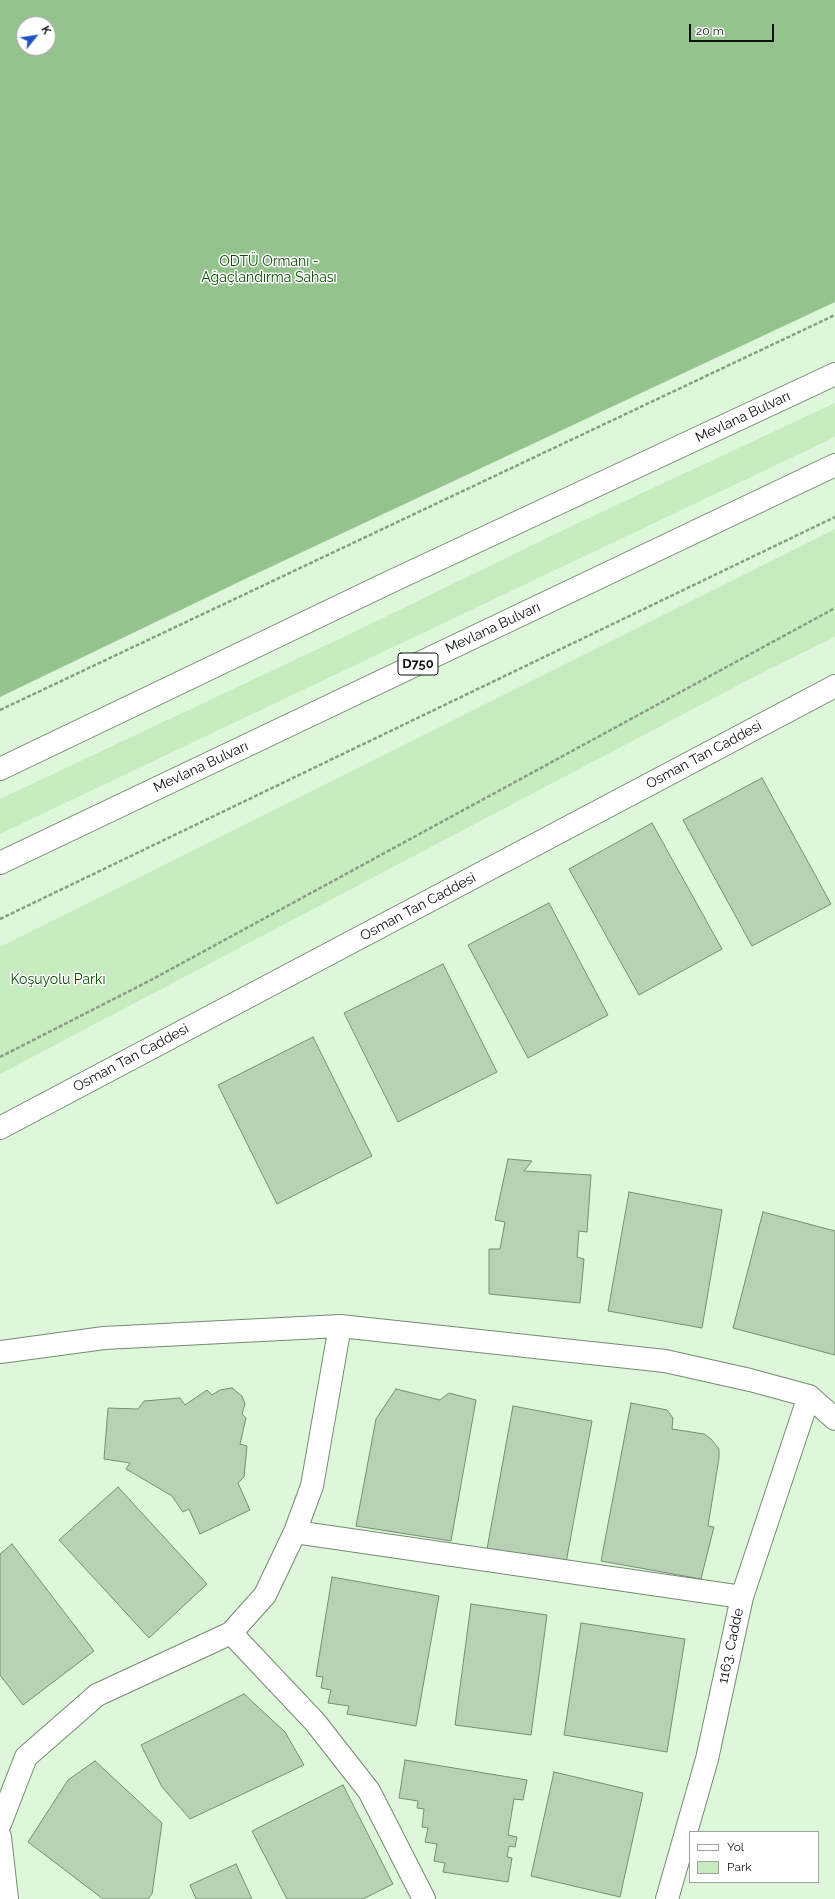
<!DOCTYPE html>
<html>
<head>
<meta charset="utf-8">
<style>
	body { margin:0 }
	#map { position:relative; width:835px; height:1899px; overflow:hidden; background:#def7da; font-family:Raleway,sans-serif }
	canvas { display:block }
	.legend { position:absolute; left:689px; top:1831px; width:130px; height:52px; box-sizing:border-box; background:#fff; border:1px solid #9da19d; margin:0; padding:5px 7px; list-style:none; font-size:12px; color:#0b130a }
	.legend li { display:flex; align-items:center; gap:8px; height:20px }
	.legend b { width:20px; border:1px solid #9da19d }
	.north { position:absolute; left:16px; top:16px; width:40px; height:40px; box-sizing:border-box; background:#fff; border:1px solid #9da19d; border-radius:50%; rotate:60deg; font-size:11px; font-weight:700; line-height:16px; text-align:center; color:#0b130a }
	.north::after { content:''; display:block; margin:auto; width:14px; height:18px; background:#2053c0; clip-path:polygon(50% 0,100% 100%,50% 72%,0 100%) }
	.scale { position:absolute; left:689px; top:24px; width:85px; height:18px; box-sizing:border-box; border:2px solid #0b130a; border-top:0; padding-left:5px; font-size:12px; line-height:14px; white-space:nowrap; color:#0b130a; -webkit-text-stroke:3px #fff; paint-order:stroke }
</style>
</head>
<body>
<div id="map">
<canvas width="835" height="1899"></canvas>
<ul class="legend">
<li><b style="height:5px;background:#fff"></b>Yol</li>
<li><b style="height:11px;background:#c6ecc0"></b>Park</li>
</ul>
<div class="north">K</div>
<div class="scale">20 m</div>
</div>
<script>
const ctx = document.querySelector('canvas').getContext('2d');
ctx.lineJoin = 'round';
function fill(path, color) { ctx.fillStyle = color; ctx.fill(path, 'evenodd'); }
const poly = rows => new Path2D(rows.map(r => 'M' + r).join(''));
function stroke(path, color, width, dash) { ctx.strokeStyle = color; ctx.lineWidth = width; ctx.lineCap = dash ? 'butt' : 'round'; ctx.setLineDash(dash || []); ctx.stroke(path); }
function label(font, color, halo, rows, align = 'center') {
  ctx.font = font + ' Raleway,sans-serif'; ctx.lineWidth = 3; ctx.setLineDash([]); ctx.textBaseline = 'middle'; ctx.strokeStyle = halo; ctx.fillStyle = color; for (const [text, x, y, turn = 0] of rows) {
    ctx.save(); ctx.translate(x, y); ctx.rotate((+turn || 0) * Math.PI / 180); ctx.textAlign = isNaN(turn) ? turn : align; if (halo) ctx.strokeText(text, 0, 0); ctx.fillText(text, 0, 0); ctx.restore();
  }
}
fill(poly([
	[835,403,835,437,0,834,0,799,354,632,578,523],
	[835,529,835,637,769,669,0,1074,0,947]
]), '#c6ecc0');
fill(poly([
	[0,0,835,0,835,302,247,578,0,697],
	[24,24,48,24,48,48,24,48]
]), '#94c38e');
const building = poly([
	[762,778,831,904,752,946,683,820,762,778],
	[652,823,722,949,639,995,569,869,652,823],
	[549,903,608,1015,528,1058,468,945,549,903],
	[443,964,497,1072,398,1122,344,1013,443,964],
	[313,1037,372,1156,277,1204,218,1085,313,1037],
	[508,1159,532,1161,524,1171,591,1175,587,1232,579,1231,577,1257,584,1259,580,1303,489,1294,489,1249,500,1249,505,1222,495,1220,508,1159],
	[629,1192,722,1210,702,1328,608,1311,629,1192],
	[763,1212,835,1231,835,1355,733,1328,763,1212],
	[232,1388,242,1396,245,1404,242,1414,246,1418,240,1444,247,1446,244,1477,238,1483,250,1510,200,1534,189,1509,183,1512,172,1496,126,1469,130,1463,104,1459,108,1408,138,1409,144,1401,180,1398,185,1405,207,1390,212,1395,220,1390,232,1388],
	[396,1389,440,1400,449,1393,476,1400,451,1541,356,1526,376,1419,396,1389],
	[631,1403,667,1410,673,1418,672,1429,704,1434,711,1439,719,1449,719,1458,708,1526,714,1527,701,1579,601,1561,631,1403],
	[513,1406,592,1421,566,1563,487,1549,513,1406],
	[118,1487,207,1584,149,1638,59,1540,118,1487],
	[12,1544,94,1651,23,1705,0,1675,0,1554,12,1544],
	[332,1577,439,1596,416,1726,347,1714,349,1706,328,1703,331,1690,321,1688,323,1677,316,1676,332,1577],
	[471,1604,547,1615,531,1735,455,1725,471,1604],
	[581,1623,685,1639,667,1752,564,1735,581,1623],
	[244,1694,285,1732,304,1765,190,1819,162,1787,141,1745,244,1694],
	[405,1760,527,1780,523,1800,514,1799,508,1835,517,1837,515,1847,509,1846,507,1857,512,1858,508,1882,443,1872,445,1863,434,1861,437,1844,425,1842,428,1828,422,1827,424,1809,417,1808,418,1801,399,1798,405,1760],
	[95,1761,162,1823,152,1894,148,1899,103,1899,28,1842,68,1780,95,1761],
	[554,1772,643,1793,620,1897,531,1876,554,1772],
	[343,1785,393,1884,363,1899,287,1899,252,1831,343,1785],
	[236,1864,252,1899,196,1899,190,1885,236,1864]
]);
fill(building, '#b8d1b4');
stroke(building, '#768d73', 1);
const minor = poly([
	[0,1352,104,1338,340,1326,665,1361,750,1380,809,1396,835,1419],
	[295,1532,742,1597],
	[231,1633,315,1722,369,1791,424,1899],
	[0,1824,26,1757,97,1695,231,1633,265,1595,295,1532,312,1486,340,1326],
	[0,1837,7,1899],
	[667,1899,707,1759,742,1597,809,1396]
]);
const tertiary = poly([
	[0,1128,835,686]
]);
const trunk = poly([
	[0,769,392,581,835,374],
	[0,863,835,465]
]);
stroke(minor, '#748b71', 24);
stroke(tertiary, '#748b71', 24);
stroke(trunk, '#748b71', 24);
stroke(poly([
	[0,710,835,315],
	[0,919,835,517],
	[0,1057,151,980,835,608]
]), '#8a9c87', 2.5, [4, 2]);
stroke(minor, '#fff', 22);
stroke(tertiary, '#fff', 22);
stroke(trunk, '#fff', 22);
for (const [x, y, w] of [
	[418,664,40]
]) { const box = new Path2D(); box.roundRect(x - w / 2, y - 11, w, 22, 3); ctx.fillStyle = '#fff'; ctx.fill(box); stroke(box, '#0b130a', 1); }
label('bold 13px', '#0b130a', null, [
	["D750",418,664]
]);
label('14px', '#0b4e04', '#fff', [
	["ODTÜ Ormanı -",269,262],
	["Ağaçlandırma Sahası",269,278],
	["Koşuyolu Parkı",58,980]
]);
label('14px', '#0b130a', '#fff', [
	["Mevlana Bulvarı",743,417,-25],
	["Mevlana Bulvarı",493,628,-25],
	["Osman Tan Caddesi",704,755,-28],
	["Mevlana Bulvarı",201,767,-25],
	["Osman Tan Caddesi",418,907,-28],
	["Osman Tan Caddesi",131,1058,-28],
	["1163. Cadde",731,1646,-78]
]);
</script>
</body>
</html>
